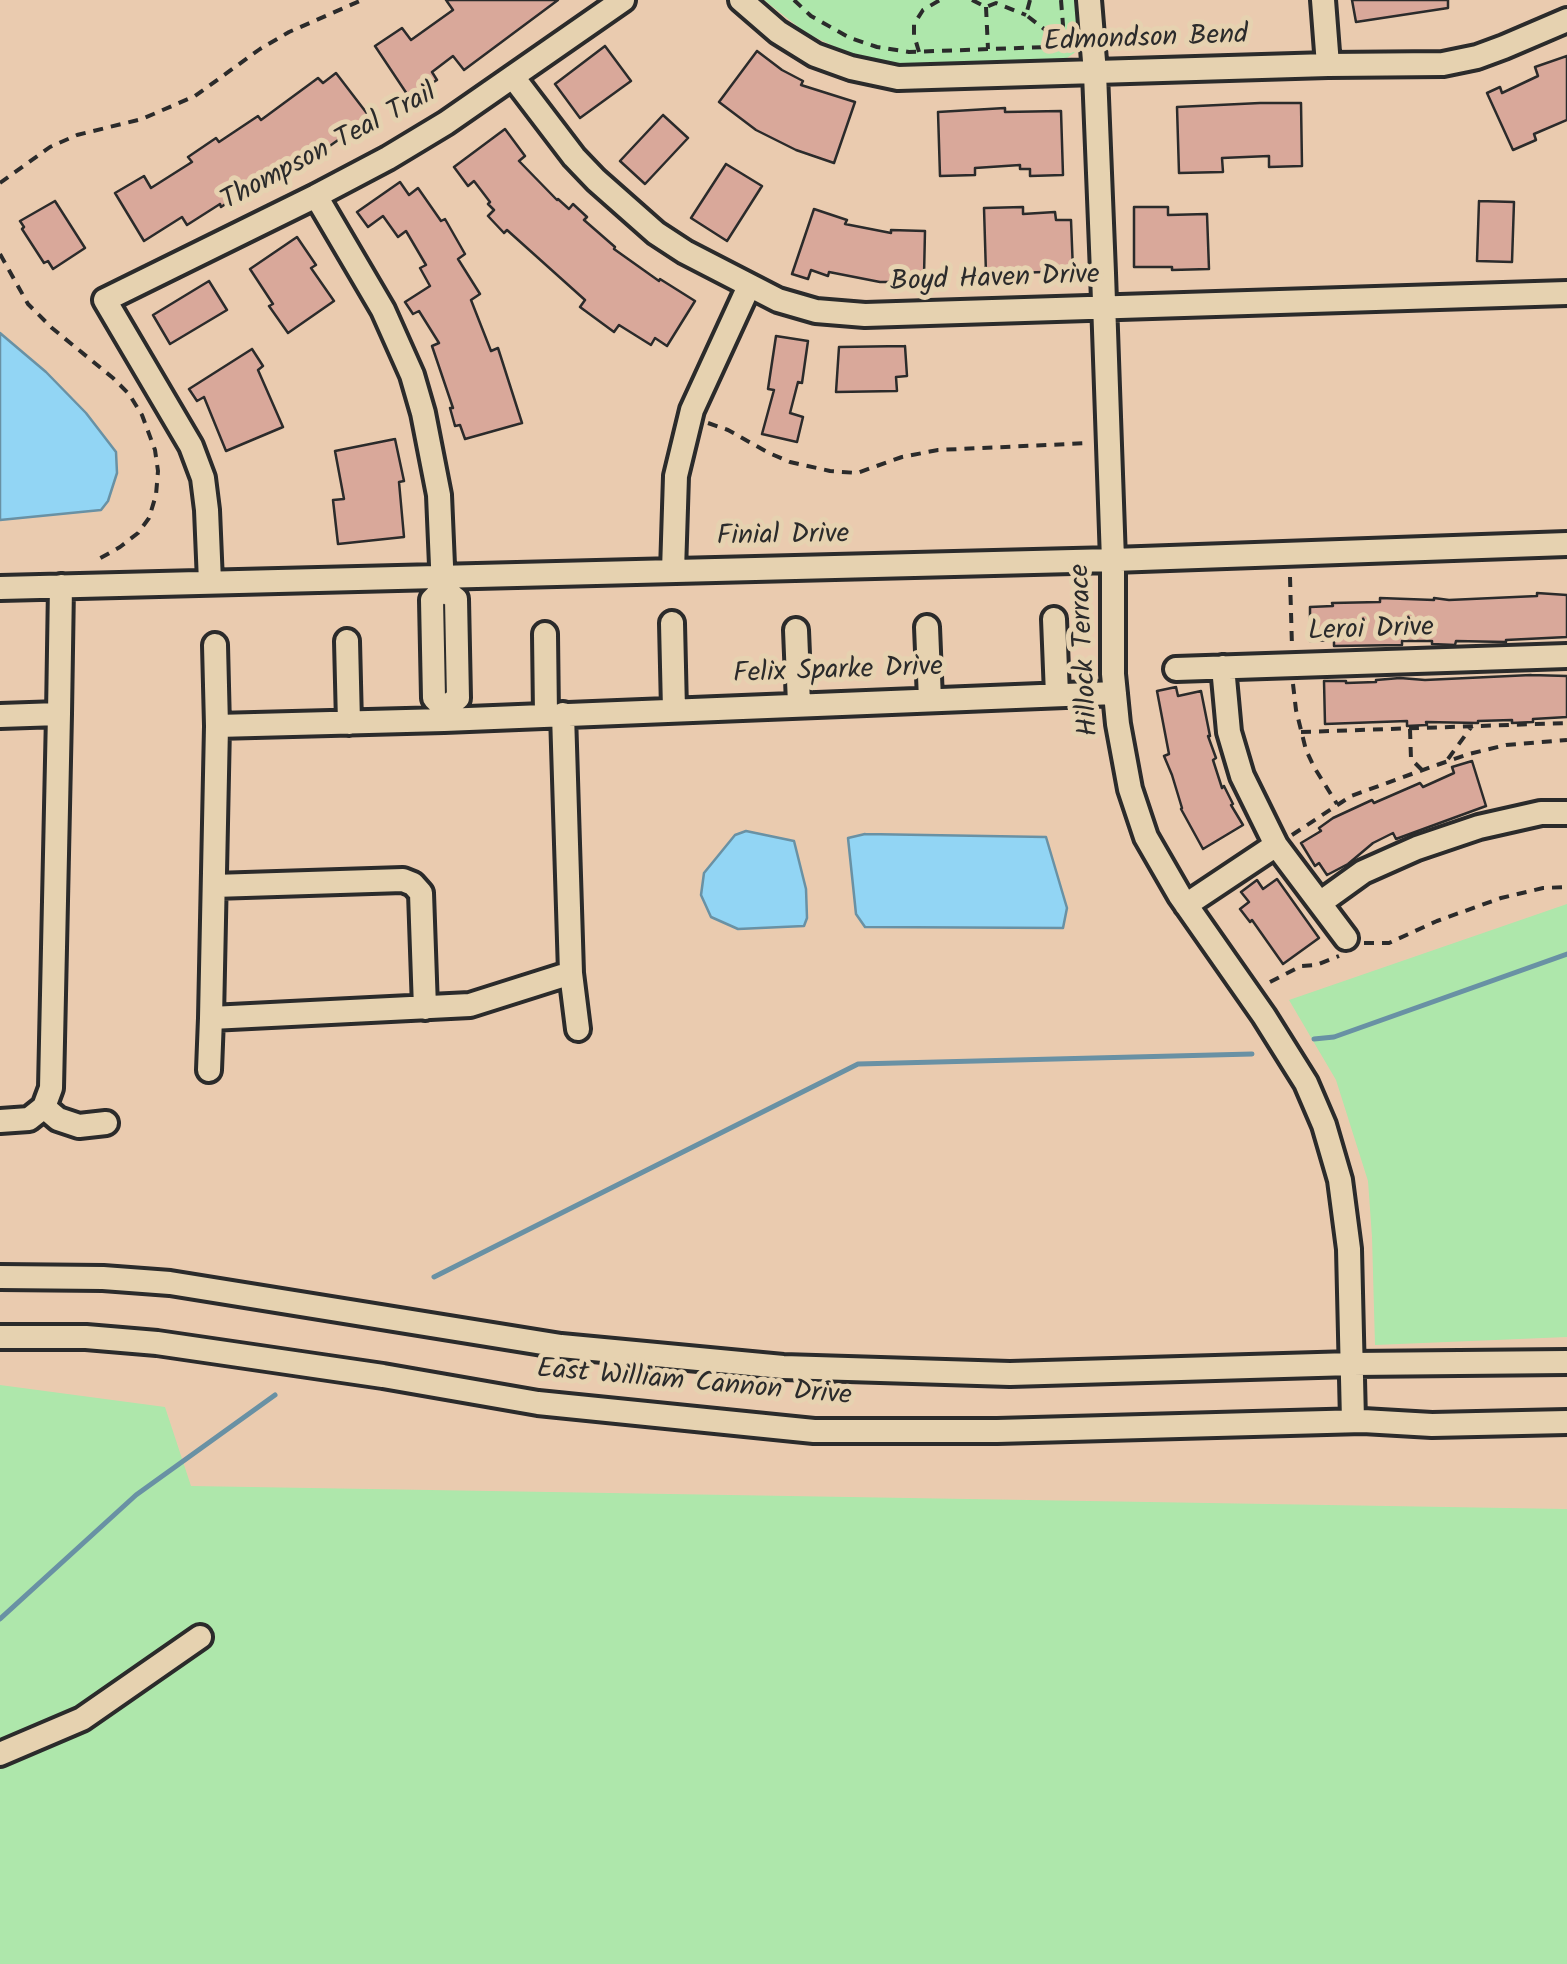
<!DOCTYPE html>
<html>
<head>
<meta charset="utf-8">
<style>
	body { margin:0 }
	canvas { display:block; background:#eacbaf }
</style>
</head>
<body>
<canvas width="1567" height="1964"></canvas>
<script>
const ctx = document.querySelector('canvas').getContext('2d');
ctx.lineJoin = 'round';
function fill(path, color) { ctx.fillStyle = color; ctx.fill(path, 'evenodd'); }
const poly = rows => new Path2D(rows.map(r => 'M' + r).join(''));
function stroke(path, color, width, dash) { ctx.strokeStyle = color; ctx.lineWidth = width; ctx.lineCap = dash ? 'butt' : 'round'; ctx.setLineDash(dash || []); ctx.stroke(path); }
function label(font, color, halo, rows, align = 'center') {
  ctx.font = font + ' Kalam,sans-serif'; ctx.lineWidth = 10; ctx.setLineDash([]); ctx.textBaseline = 'middle'; ctx.strokeStyle = halo; ctx.fillStyle = color; for (const [text, x, y, turn = 0] of rows) {
    ctx.save(); ctx.translate(x, y); ctx.rotate((+turn || 0) * Math.PI / 180); ctx.textAlign = isNaN(turn) ? turn : align; if (halo) ctx.strokeText(text, 0, 0); ctx.fillText(text, 0, 0); ctx.restore();
  }
}
fill(poly([
	[764,0,1076,0,1079,43,1077,51,1064,60,901,64,850,54,806,33],
	[1567,904,1567,1337,1375,1345,1372,1237,1368,1181,1336,1080,1289,1000],
	[0,1385,165,1407,191,1486,1567,1509,1567,1964,0,1964]
]), '#aee7ab');
const water = poly([
	[0,333,46,372,86,413,116,452,117,473,108,501,101,510,0,520,0,333],
	[746,831,794,841,806,889,807,918,804,926,738,929,711,917,701,895,704,873,735,835,746,831],
	[865,834,1046,837,1067,908,1063,928,865,927,856,914,848,838,865,834]
]);
fill(water, '#92d5f4');
stroke(water, '#6991a4', 2.5);
stroke(poly([
	[1314,1039,1334,1037,1567,954],
	[434,1277,858,1064,1252,1054],
	[0,1619,136,1495,275,1395]
]), '#6991a4', 5);
const building = poly([
	[446,0,558,0,464,70,453,56,432,72,437,80,424,88,428,93,413,103,375,46,402,28,411,40,453,10,446,0],
	[1352,0,1448,0,1448,8,1356,22,1352,0],
	[605,46,631,81,580,118,555,84,605,46],
	[757,51,782,70,803,81,801,85,855,102,834,163,796,150,756,130,719,102,757,51],
	[1567,56,1567,120,1534,134,1536,140,1513,150,1487,93,1500,87,1502,93,1538,76,1535,67,1567,56],
	[336,73,372,120,344,142,341,138,304,164,299,157,256,188,254,185,221,207,220,204,187,225,182,217,144,241,115,193,144,176,151,188,192,162,188,157,216,138,219,142,258,116,261,120,318,78,323,83,336,73],
	[1260,103,1301,103,1302,166,1269,167,1269,156,1222,158,1223,172,1179,173,1177,107,1260,103],
	[1005,108,1005,112,1061,111,1063,175,1030,176,1030,169,1020,169,1020,165,975,168,975,175,940,176,938,112,1005,108],
	[663,115,688,138,645,184,620,161,663,115],
	[505,129,525,156,519,161,557,200,558,199,569,209,573,204,587,217,584,220,615,247,614,249,659,281,660,279,695,301,667,346,655,338,651,345,619,325,614,332,580,307,585,300,507,230,504,233,488,216,494,210,488,204,490,202,474,181,468,186,454,167,505,129],
	[726,164,762,186,727,241,691,218,726,164],
	[400,182,409,195,418,188,441,221,445,219,465,254,458,259,480,294,471,300,491,351,498,348,522,423,465,439,460,425,455,426,450,408,453,408,432,346,439,343,419,311,413,314,405,302,430,286,420,268,426,265,406,231,398,237,383,216,368,227,357,212,400,182],
	[55,201,85,248,53,269,48,261,44,263,22,229,24,227,20,221,55,201],
	[1479,201,1514,202,1512,262,1477,261,1479,201],
	[1023,207,1023,214,1055,212,1056,220,1071,220,1073,271,986,274,984,208,1023,207],
	[1134,207,1168,207,1168,215,1207,214,1209,269,1172,270,1172,267,1134,267,1134,207],
	[814,209,847,220,845,224,891,233,891,230,925,231,924,276,909,276,909,282,880,282,829,272,828,276,811,270,808,279,792,274,814,209],
	[297,237,316,265,311,268,334,301,288,333,269,306,273,304,250,269,297,237],
	[209,281,227,310,170,344,153,315,209,281],
	[776,336,808,341,802,383,798,382,790,413,803,417,797,442,762,434,774,390,768,389,776,336],
	[905,346,907,376,896,377,897,391,836,392,839,347,905,346],
	[252,349,263,366,258,370,283,427,226,451,204,397,197,401,189,389,252,349],
	[395,439,404,481,399,482,404,537,338,544,333,500,344,499,335,451,395,439],
	[1537,593,1567,595,1567,637,1506,640,1506,642,1456,641,1455,645,1432,644,1432,641,1402,641,1402,645,1334,646,1334,640,1310,641,1310,607,1333,606,1332,603,1380,602,1380,598,1434,600,1434,598,1449,600,1537,596,1537,593],
	[1531,675,1567,676,1567,717,1533,719,1533,722,1512,723,1512,720,1478,721,1478,723,1426,722,1427,725,1407,726,1407,721,1325,724,1324,681,1346,681,1346,683,1376,682,1376,680,1400,678,1425,680,1531,675],
	[1176,687,1178,696,1201,691,1210,736,1208,736,1216,758,1213,760,1222,788,1224,786,1233,804,1231,805,1243,825,1203,849,1181,809,1182,808,1172,775,1164,756,1169,754,1157,691,1176,687],
	[1472,761,1486,806,1396,839,1393,833,1373,843,1348,864,1327,875,1319,863,1315,866,1301,843,1321,831,1319,828,1333,818,1372,800,1374,803,1420,783,1423,787,1454,773,1452,767,1472,761],
	[1277,879,1319,938,1283,964,1252,920,1250,922,1240,909,1249,902,1241,892,1257,880,1263,889,1277,879]
]);
fill(building, '#d9a89a');
stroke(building, '#2b2b2b', 2.5);
const minor = poly([
	[741,0,778,32,815,55,851,68,898,78,1328,65,1443,64,1477,57,1504,47,1567,20],
	[1089,0,1095,73,1103,273,1113,560,1113,674,1118,724,1130,789,1146,837,1180,896,1264,1016,1306,1083,1324,1125,1340,1180,1349,1249,1353,1421],
	[1323,0,1328,65],
	[513,77,574,157,596,180,656,233,685,252,778,300,816,311,865,315,1567,293],
	[316,196,383,310,412,375,423,413,439,495,443,589,456,599,458,698,444,708,444,720,217,726,211,1018,470,1005,571,973,563,714],
	[673,571,676,476,692,410,749,286],
	[210,582,207,510,203,478,191,446,105,300,316,196,388,158,446,123,623,0],
	[0,588,1113,560,1567,544],
	[443,589,432,600,434,698,444,708],
	[1054,619,1057,695],
	[672,623,674,710],
	[927,627,930,700],
	[796,630,799,704],
	[545,634,546,715],
	[347,641,349,723],
	[215,645,217,726],
	[1223,667,1229,732,1242,776,1276,845,1346,938],
	[1176,669,1567,656],
	[59,714,61,586],
	[0,716,59,714,51,1088,44,1107,29,1119,0,1121],
	[444,720,1115,693],
	[214,886,403,880,413,884,421,893,425,1008],
	[1320,903,1363,872,1417,848,1479,827,1541,813,1567,813],
	[1186,905,1276,845],
	[571,973,578,1029],
	[209,1070,211,1018],
	[44,1107,58,1119,79,1126,106,1123],
	[0,1277,103,1278,170,1283,561,1346,783,1367,1010,1374,1352,1364,1567,1362],
	[0,1337,86,1337,157,1343,383,1376,538,1403,814,1431,997,1431,1363,1421,1432,1425,1567,1422],
	[0,1754,82,1719,200,1637]
]);
stroke(minor, '#2b2b2b', 30);
stroke(poly([
	[794,0,811,16,850,38,877,47,909,52,1046,47,1061,42],
	[972,0,986,7,996,3,1026,15],
	[1030,0,1026,15,1061,42],
	[1061,0,1063,25,1061,42],
	[986,7,988,49],
	[919,52,914,35,914,24,923,10,940,0],
	[0,183,50,147,77,135,142,119,195,96,260,49,289,32,362,0],
	[0,254,28,304,52,328,113,378,129,394,142,415,155,450,158,471,156,495,149,518,138,533,120,547,97,560],
	[708,423,728,430,769,453,790,462,830,471,857,473,902,457,938,450,1090,443],
	[1290,577,1292,647],
	[1293,684,1296,710,1306,750,1314,767,1337,804],
	[1410,729,1411,759,1422,770],
	[1301,732,1567,723],
	[1448,759,1472,726],
	[1292,835,1351,796,1431,767,1469,754,1506,745,1567,740],
	[1364,943,1389,943,1437,921,1501,898,1543,888,1567,887],
	[1270,982,1301,966,1316,965,1339,956]
]), '#2b2b2b', 4, [10, 8]);
stroke(minor, '#e6d2b0', 22);
label('28px', '#2b2b2b', '#e6d2b0', [
	["Edmondson Bend",1146,41,-2],
	["Thompson Teal Trail",330,149,-28],
	["Boyd Haven Drive",995,281,-2],
	["Finial Drive",783,538,-1],
	["Leroi Drive",1371,632,-2],
	["Hillock Terrace",1087,650,-93],
	["Felix Sparke Drive",838,673,-2],
	["East William Cannon Drive",694,1385,5]
]);
</script>
</body>
</html>
